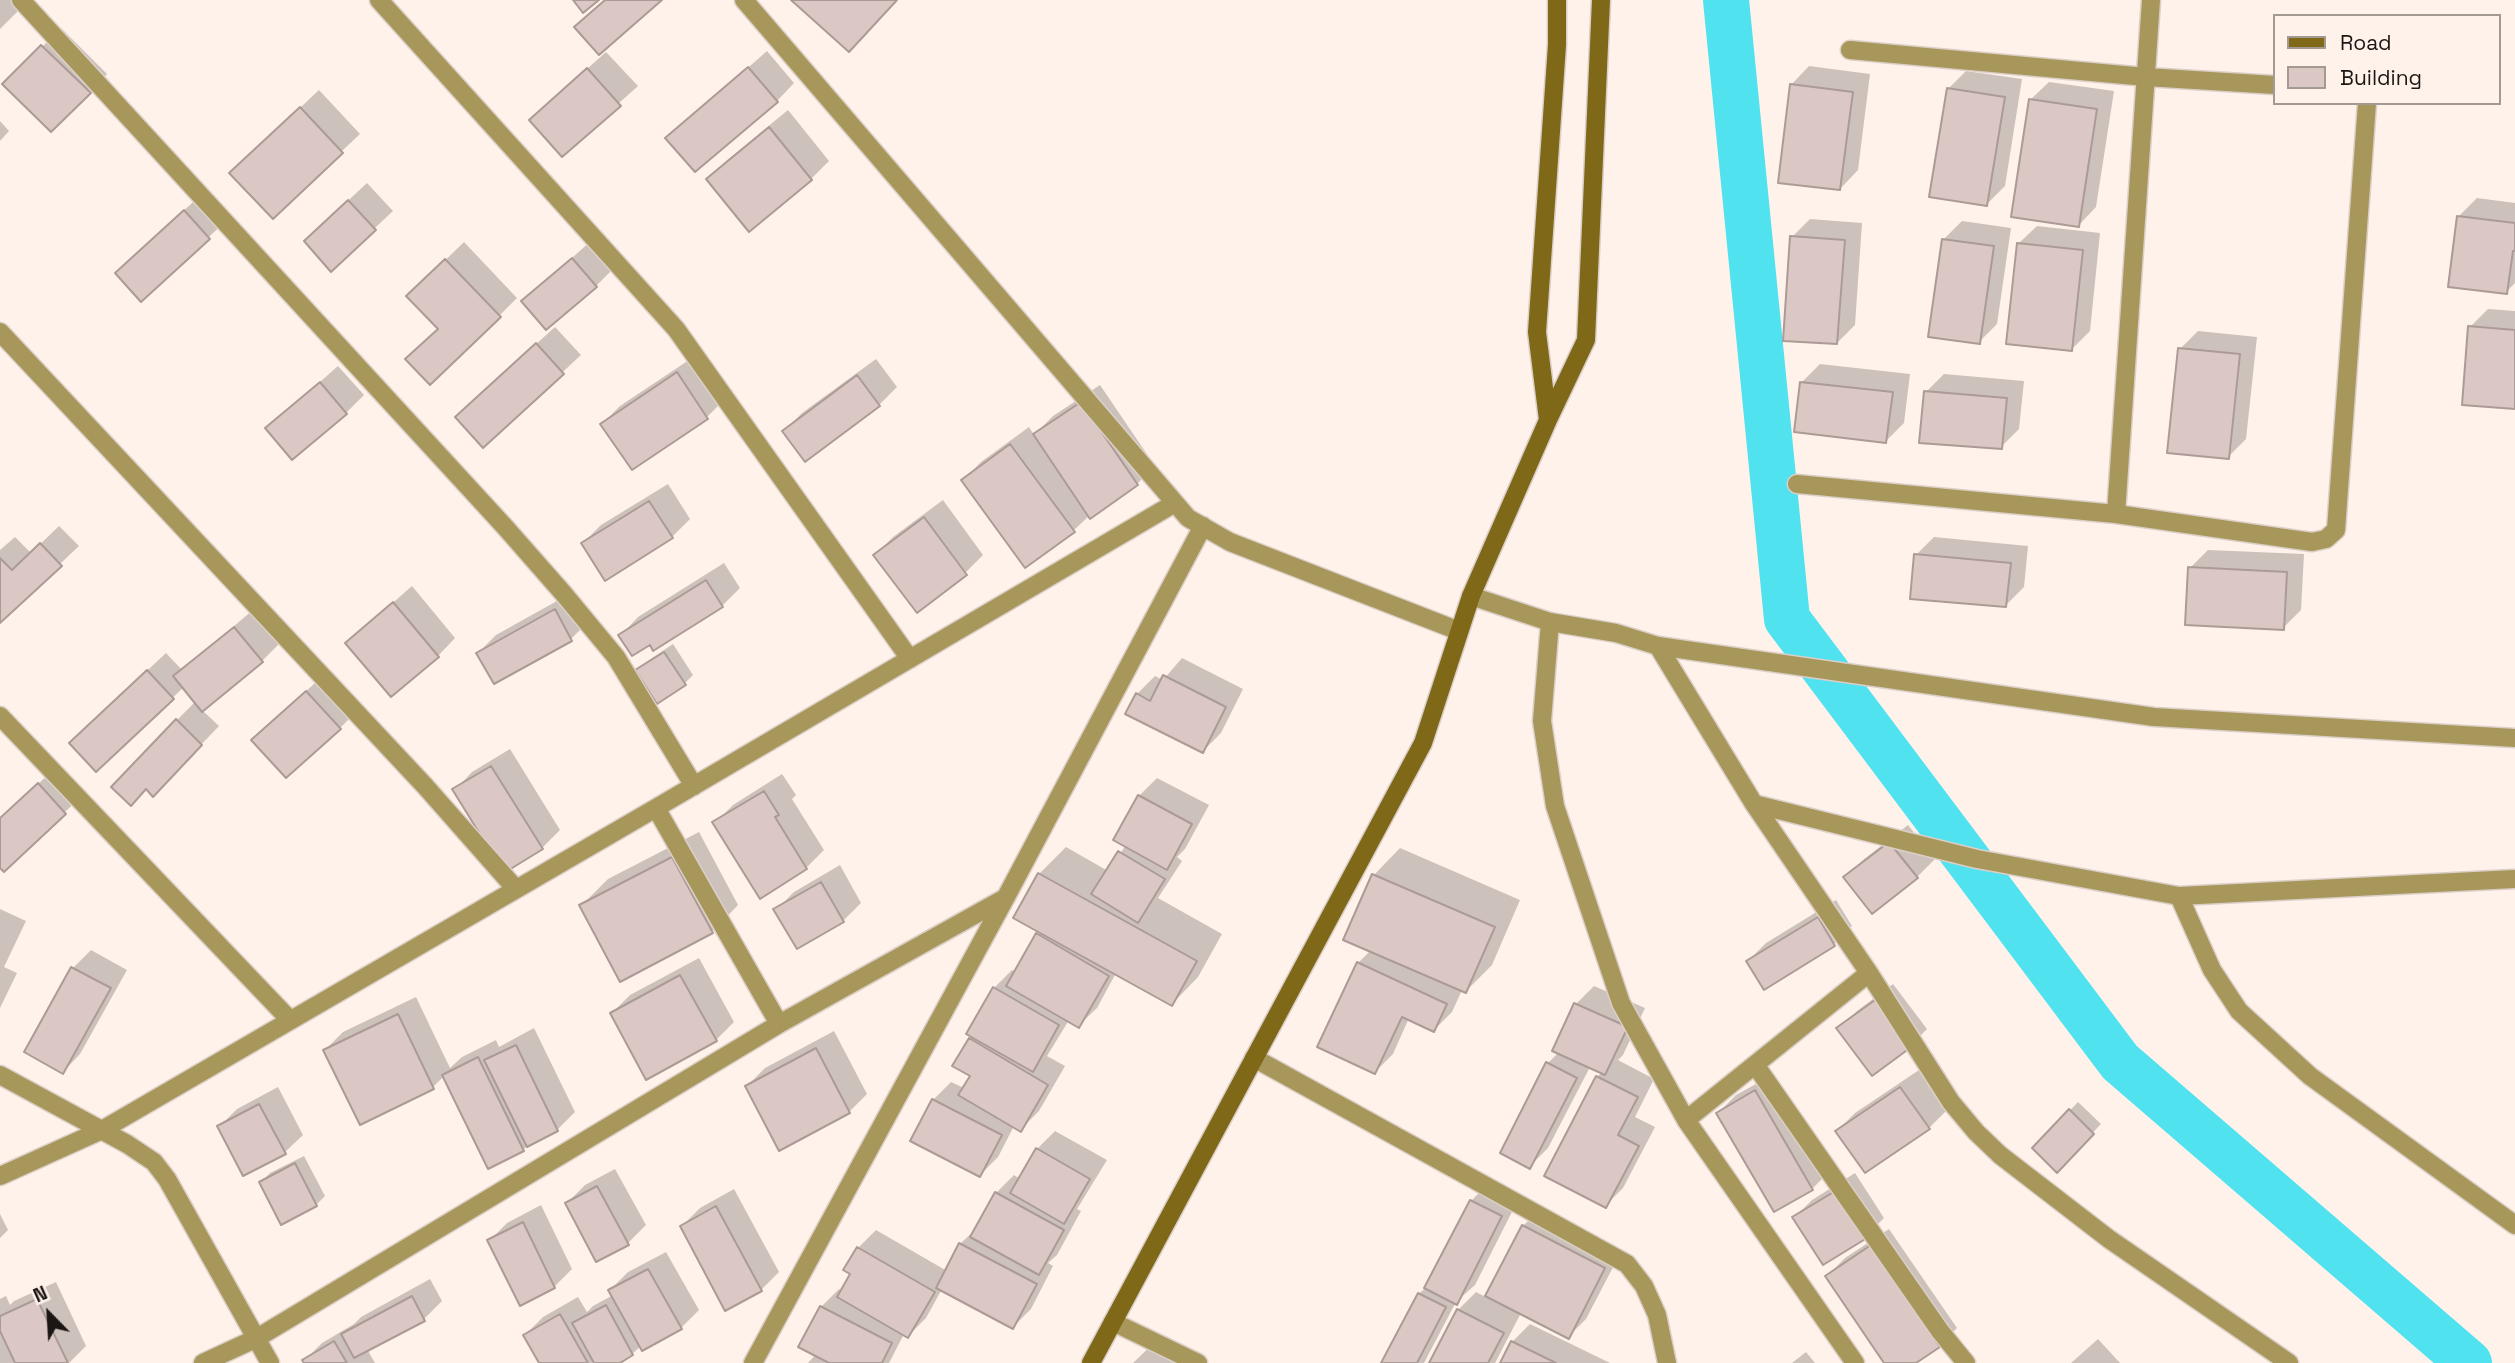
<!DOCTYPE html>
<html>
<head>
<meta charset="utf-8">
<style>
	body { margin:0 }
	#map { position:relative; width:2515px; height:1363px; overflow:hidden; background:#fff2ea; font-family:"Space Grotesk",sans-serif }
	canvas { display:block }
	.legend { position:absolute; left:2273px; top:14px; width:228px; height:91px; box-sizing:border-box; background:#fff2ea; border:2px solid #a49a94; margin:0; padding:9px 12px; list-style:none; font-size:21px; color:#1b1613 }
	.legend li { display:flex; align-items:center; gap:14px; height:35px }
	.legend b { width:35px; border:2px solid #a49a94 }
	.north { position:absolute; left:14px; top:1279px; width:70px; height:70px; -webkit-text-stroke:5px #fff2ea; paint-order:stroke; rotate:336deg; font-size:19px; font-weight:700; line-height:28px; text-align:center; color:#1b1613 }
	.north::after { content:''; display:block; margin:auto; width:24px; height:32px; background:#1b1613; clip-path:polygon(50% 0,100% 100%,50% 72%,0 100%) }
</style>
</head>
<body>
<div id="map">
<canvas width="2515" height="1363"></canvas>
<ul class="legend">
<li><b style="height:9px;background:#7f6918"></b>Road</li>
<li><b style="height:19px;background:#dbc8c5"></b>Building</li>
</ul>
<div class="north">N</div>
</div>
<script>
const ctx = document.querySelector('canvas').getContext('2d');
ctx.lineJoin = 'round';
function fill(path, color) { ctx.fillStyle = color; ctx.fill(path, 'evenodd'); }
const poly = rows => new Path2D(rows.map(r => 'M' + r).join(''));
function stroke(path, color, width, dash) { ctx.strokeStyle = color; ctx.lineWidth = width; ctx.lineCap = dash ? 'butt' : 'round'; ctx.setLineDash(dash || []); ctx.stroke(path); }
fill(poly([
	[0,0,18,0,23,6,0,29],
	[61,28,107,74,51,130,5,84],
	[767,51,794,83,777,101,668,138],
	[606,52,638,86,562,154,550,102],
	[1809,66,1870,74,1858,170,1840,189,1791,85],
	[1966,71,2022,79,2005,186,1987,204,1948,89],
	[2049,82,2114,91,2096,207,2078,226,2030,100],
	[319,90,360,134,273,216,250,155],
	[788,110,829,161,811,179,708,179,726,161],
	[0,121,9,131,0,141],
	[367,183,393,211,331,269,324,223],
	[203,193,227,220,141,300,135,255],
	[2477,198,2515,203,2515,283,2506,292,2459,216],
	[1810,219,1862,223,1855,325,1837,343,1792,237],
	[1962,221,2011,228,1997,324,1979,342,1944,239],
	[2037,226,2100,233,2090,331,2072,349,2018,244],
	[591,241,614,268,596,286,523,301],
	[464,242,517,298,499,316,440,328,427,278],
	[2488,309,2515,311,2515,407,2470,327],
	[555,327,581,355,483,446,475,399],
	[2198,331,2257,337,2246,439,2228,457,2180,349],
	[695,356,725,399,707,417,602,424,620,406],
	[876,359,897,387,879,405,784,431,802,413],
	[1820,364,1910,374,1904,423,1886,441,1802,382],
	[338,366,364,395,346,413,268,428],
	[1944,374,2024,381,2019,429,2001,447,1926,392],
	[1100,385,1155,466,1137,484,1090,515,1074,530,1026,566,963,480,981,462,1029,427,1034,435,1053,416],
	[668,484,690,519,672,537,583,543,601,525],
	[943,500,983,555,965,573,875,555,893,537],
	[59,526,79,546,0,621,0,550,15,537,31,553],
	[1934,537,2028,546,2024,587,2006,605,1916,555],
	[2208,550,2304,554,2301,610,2283,628,2190,568],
	[724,563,740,588,722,606,654,649,650,642,621,635,638,617],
	[412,586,455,638,438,656,347,643],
	[573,592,589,621,571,639,495,682,478,653,496,635],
	[253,610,280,643,262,661,202,710,219,726,171,776,177,720,196,701,184,687,96,770,89,725,166,653,182,670],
	[673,644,693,675,685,683,637,671,646,662],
	[1182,658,1243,689,1221,733,1203,751,1137,694,1155,676,1163,680],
	[325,674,358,710,340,728,272,722],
	[510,749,560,830,542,848,455,790,472,772],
	[57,767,83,795,4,869,0,865,0,818],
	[782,774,796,795,792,799,824,850,806,868,715,823,733,805],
	[1157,778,1209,805,1185,849,1177,857,1182,861,1158,898,1222,934,1198,977,1172,1004,1116,973,1097,1008,1079,1025,1069,1020,1047,1056,1065,1066,1039,1111,1021,1129,1014,1126,998,1157,980,1175,933,1100,951,1082,964,1088,972,1075,970,1039,994,988,1012,970,1016,972,1041,931,1039,874,1066,847,1108,871,1126,845,1139,796],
	[1908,825,1935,859,1917,877,1845,878,1863,860],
	[699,832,738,905,712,932,581,906,608,879],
	[1400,848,1520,900,1492,965,1466,991,1462,990,1452,1012,1434,1030,1409,1018,1393,1054,1375,1072,1358,963,1371,950,1346,939,1374,875],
	[840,865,861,903,843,921,797,947,776,910,794,892],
	[1836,900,1852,926,1834,944,1748,961,1766,943],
	[0,909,26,921,4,967,17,973,0,1008],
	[91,950,127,970,80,1054,63,1072,26,1052,73,968],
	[699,958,734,1022,716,1040,612,1013,630,995],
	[1893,984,1927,1029,1909,1047,1839,1029,1857,1011],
	[1594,986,1645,1008,1623,1055,1618,1060,1654,1079,1635,1117,1655,1127,1623,1188,1605,1206,1597,1077,1602,1072,1590,1067,1548,1148,1530,1166,1548,1063,1559,1052,1554,1050,1576,1004],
	[416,997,450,1068,462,1057,496,1040,499,1047,534,1028,575,1112,557,1130,529,1144,523,1150,444,1076,433,1087,325,1050,343,1032],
	[834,1031,867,1094,849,1112,747,1086,765,1068],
	[1919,1070,1947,1110,1929,1128,1837,1131,1855,1113],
	[1774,1074,1830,1171,1812,1189,1718,1113,1736,1095],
	[278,1087,303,1135,285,1152,219,1127,237,1109],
	[2078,1102,2101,1124,2057,1170,2034,1148],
	[1055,1131,1107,1160,1077,1209,1081,1211,1057,1255,1048,1263,1053,1266,1031,1309,1013,1327,942,1289,926,1318,908,1336,904,1334,889,1363,808,1363,816,1354,821,1307,839,1289,842,1291,852,1273,858,1248,876,1230,947,1271,960,1244,977,1228,996,1193,1014,1175,1020,1179,1037,1149],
	[304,1156,325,1196,316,1205,261,1182,270,1173],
	[615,1169,646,1225,628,1243,567,1203,585,1185],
	[1855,1173,1884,1218,1866,1236,1794,1218,1812,1200],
	[1489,1183,1519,1198,1475,1285,1456,1302,1424,1363,1383,1363,1419,1294,1428,1285,1471,1201],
	[734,1189,779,1272,761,1290,682,1226,700,1208],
	[541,1205,572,1269,554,1287,489,1241,507,1223],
	[1541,1208,1622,1250,1586,1319,1568,1337,1521,1313,1495,1363,1431,1363,1458,1310,1476,1292,1486,1297,1523,1226],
	[0,1214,8,1230,0,1238],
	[1889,1229,1957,1328,1939,1346,1913,1363,1886,1363,1827,1276,1845,1258],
	[666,1252,699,1310,681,1328,641,1346,632,1354,616,1363,541,1363,525,1335,543,1317,578,1297,587,1312,593,1306,613,1295,610,1290,628,1272],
	[430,1279,442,1301,424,1319,367,1349,375,1363,306,1363,304,1361,322,1343,354,1324,361,1317],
	[56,1282,86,1346,69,1363,0,1363,0,1299,6,1296,10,1305,14,1301],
	[1530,1324,1610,1363,1502,1363,1512,1342],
	[1159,1338,1206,1363,1133,1363],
	[2098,1339,2120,1363,2071,1363],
	[1806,1352,1815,1363,1792,1363]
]), '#0003');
stroke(poly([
	[1726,0,1787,619,2120,1062,2469,1363]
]), '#51e2ef', 46);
const building = poly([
	[573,0,599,0,583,13,573,0],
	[605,0,662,0,599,55,574,27,605,0],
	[791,0,897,0,849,52,791,0],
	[41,45,91,93,51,132,2,84,41,45],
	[748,67,778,102,695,172,665,138,748,67],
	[587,68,621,106,562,157,529,120,587,68],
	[1790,84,1853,92,1840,190,1778,183,1790,84],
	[1947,88,2005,97,1987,206,1929,197,1947,88],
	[2029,99,2097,109,2079,227,2011,217,2029,99],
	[300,107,343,153,273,219,229,173,300,107],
	[769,127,812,180,749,232,706,179,769,127],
	[348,200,376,230,331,272,304,241,348,200],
	[184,210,210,239,141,302,115,273,184,210],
	[2457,216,2515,223,2515,251,2513,251,2507,294,2448,287,2457,216],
	[1790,236,1845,240,1837,344,1783,341,1790,236],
	[1942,239,1994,246,1980,344,1928,337,1942,239],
	[2017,243,2083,250,2072,351,2006,344,2017,243],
	[572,258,597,287,546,330,521,301,572,258],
	[445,259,501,317,430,385,405,359,438,329,406,296,445,259],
	[2468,326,2515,330,2515,409,2462,405,2468,326],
	[536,343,564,374,483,448,455,417,536,343],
	[2178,348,2240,354,2229,459,2167,453,2178,348],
	[677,372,708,419,632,470,600,424,677,372],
	[857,375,880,406,805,462,782,431,857,375],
	[320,382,347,414,292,460,265,428,320,382],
	[1800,382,1893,392,1886,443,1794,432,1800,382],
	[1924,391,2007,398,2002,449,1919,443,1924,391],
	[1081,402,1138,485,1090,519,1033,434,1081,402],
	[1010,444,1075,532,1025,568,961,480,1010,444],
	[649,501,673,538,605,581,581,543,649,501],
	[924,517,967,575,917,613,873,555,924,517],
	[40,543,62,566,0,623,0,558,12,570,40,543],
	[1914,554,2011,563,2006,607,1910,599,1914,554],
	[2188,567,2287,572,2284,630,2185,625,2188,567],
	[706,580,723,607,653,651,650,645,632,656,618,635,706,580],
	[393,602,439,657,391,697,345,643,393,602],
	[555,609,572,641,494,684,476,653,555,609],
	[234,627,263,662,202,712,173,676,234,627],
	[664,652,686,685,657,704,635,670,664,652],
	[147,670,174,699,96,772,69,743,147,670],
	[1163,675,1226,707,1203,753,1125,714,1136,693,1150,701,1163,675],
	[306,691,341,729,286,778,251,740,306,691],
	[176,719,202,745,153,797,146,789,131,806,111,787,176,719],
	[491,766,543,849,504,873,452,789,491,766],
	[38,783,66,814,4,872,0,868,0,818,38,783],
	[764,791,779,815,775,817,807,869,760,899,712,822,764,791],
	[1138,795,1192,824,1167,870,1113,840,1138,795],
	[1889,842,1918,878,1872,914,1843,877,1889,842],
	[1118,851,1165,879,1138,923,1091,894,1118,851],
	[672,857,713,933,620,982,579,905,672,857],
	[1038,873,1197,961,1172,1006,1013,918,1038,873],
	[1372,874,1495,927,1466,993,1343,940,1372,874],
	[821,882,844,922,797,949,773,909,821,882],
	[1818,917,1835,946,1764,990,1746,961,1818,917],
	[1036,933,1109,976,1079,1028,1006,986,1036,933],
	[1357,962,1447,1004,1434,1032,1402,1017,1375,1074,1317,1047,1357,962],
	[71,967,111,988,63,1074,24,1052,71,967],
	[680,975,717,1041,646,1080,610,1013,680,975],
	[993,987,1059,1025,1033,1072,966,1034,993,987],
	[1875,1000,1910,1048,1872,1076,1836,1028,1875,1000],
	[1574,1003,1628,1027,1605,1075,1552,1051,1574,1003],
	[398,1014,434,1089,360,1125,323,1050,398,1014],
	[969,1038,1048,1085,1021,1132,958,1095,970,1076,952,1066,969,1038],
	[516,1045,558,1131,527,1147,484,1060,516,1045],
	[816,1048,850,1113,779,1151,745,1086,816,1048],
	[478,1057,524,1151,488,1169,442,1075,478,1057],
	[1546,1062,1577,1078,1530,1169,1500,1153,1546,1062],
	[1596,1076,1638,1097,1618,1135,1639,1146,1606,1208,1544,1176,1596,1076],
	[1900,1087,1930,1129,1865,1173,1835,1131,1900,1087],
	[1755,1090,1813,1190,1774,1212,1716,1113,1755,1090],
	[932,1099,1002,1135,980,1177,910,1141,932,1099],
	[259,1104,286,1154,243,1176,217,1126,259,1104],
	[2069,1109,2094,1134,2057,1173,2032,1148,2069,1109],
	[1036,1148,1090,1179,1064,1224,1010,1193,1036,1148],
	[295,1163,317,1206,281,1225,259,1182,295,1163],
	[597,1186,629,1245,596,1262,565,1203,597,1186],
	[1837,1190,1867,1238,1823,1265,1792,1217,1837,1190],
	[995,1192,1064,1230,1039,1275,970,1237,995,1192],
	[1470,1200,1502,1216,1457,1305,1424,1288,1470,1200],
	[716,1206,762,1291,725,1311,680,1226,716,1206],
	[523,1222,555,1288,520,1306,487,1240,523,1222],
	[1522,1225,1605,1268,1569,1339,1485,1296,1522,1225],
	[959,1243,1037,1284,1013,1329,936,1288,959,1243],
	[1871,1245,1940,1347,1916,1363,1884,1363,1825,1276,1871,1245],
	[857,1247,935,1292,908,1338,837,1297,850,1274,843,1270,857,1247],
	[648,1269,682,1329,642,1351,608,1290,648,1269],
	[1418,1293,1446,1307,1417,1363,1381,1363,1418,1293],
	[412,1296,425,1321,354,1358,341,1334,412,1296],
	[37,1299,68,1363,15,1363,0,1331,0,1316,37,1299],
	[606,1305,633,1355,620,1363,594,1363,572,1323,606,1305],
	[820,1306,892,1343,882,1363,829,1363,798,1347,820,1306],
	[1457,1309,1504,1333,1488,1363,1429,1363,1457,1309],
	[560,1314,588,1363,539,1363,523,1335,560,1314],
	[334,1341,347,1363,304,1363,302,1360,334,1341],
	[1511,1341,1556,1363,1500,1363,1511,1341]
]);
fill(building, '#dbc8c5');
stroke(building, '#ac9a97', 2);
const service = poly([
	[1850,50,2146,77,2275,85],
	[1797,484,2116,514,2312,542,2326,539,2336,530,2367,103],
	[2116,514,2151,0]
]);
const minor = poly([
	[21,0,505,527,563,593,616,657,694,786],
	[379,0,676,329,910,659],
	[744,0,1188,518,1230,542,1459,631],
	[0,332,425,786,515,888],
	[1550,622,1542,721,1555,806,1621,1003,1686,1120,1855,1363],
	[1658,646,1754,804,1869,973,1951,1102,1976,1132,2000,1155,2109,1239,2289,1363],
	[0,716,290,1020],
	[1754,804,1977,859,2179,896,2514,879],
	[656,808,779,1024],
	[2179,896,2212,970,2239,1011,2310,1076,2515,1225],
	[1254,1058,1627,1264,1644,1286,1657,1315,1667,1363],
	[1756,1066,1940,1331,1966,1363],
	[0,1075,127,1144,154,1162,167,1179,270,1363],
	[1686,1120,1869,973],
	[0,1176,102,1130,656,808,1175,503],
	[1113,1322,1198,1363],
	[203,1363,257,1338,779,1024,1005,898],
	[753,1363,1006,897,1203,526]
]);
const tertiary = poly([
	[1471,596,1550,622,1616,633,1658,646,2154,717,2515,738]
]);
const secondary = poly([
	[1548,420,1537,332,1557,45,1557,0],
	[1091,1363,1423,743,1471,596,1548,420,1586,340,1601,0]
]);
stroke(service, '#dbcfc8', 21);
stroke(minor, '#dbcfc8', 21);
stroke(tertiary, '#dbcfc8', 21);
stroke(secondary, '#dbcfc8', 21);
stroke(service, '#a8975b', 18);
stroke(minor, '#a8975b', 18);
stroke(tertiary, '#a8975b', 18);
stroke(secondary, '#7f6918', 18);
</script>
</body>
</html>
